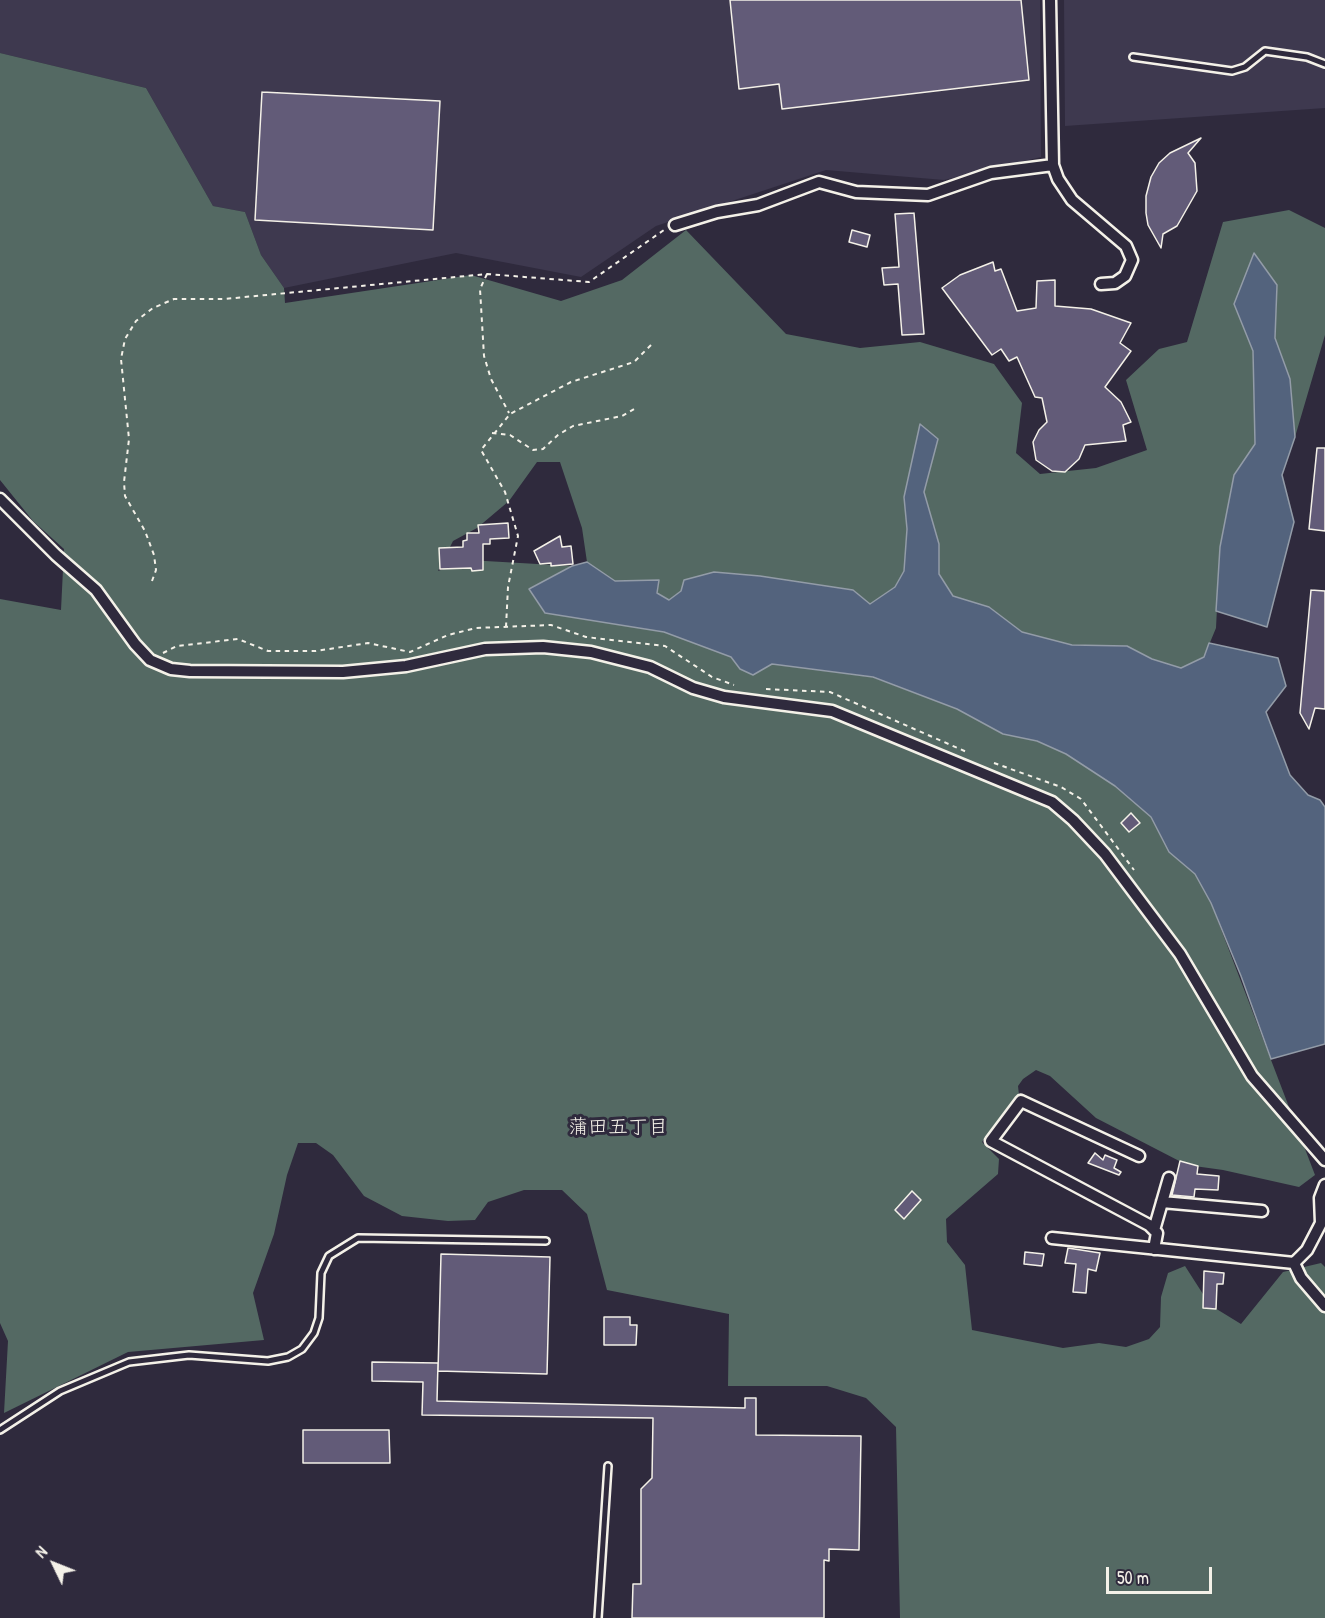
<!DOCTYPE html>
<html>
<head>
<meta charset="utf-8">
<style>
	body { margin:0 }
	#map { position:relative; width:1325px; height:1618px; overflow:hidden; background:#2f2a3d; font-family:"Patrick Hand",sans-serif }
	canvas { display:block }
	.north { position:absolute; left:24px; top:1534px; width:60px; height:60px; -webkit-text-stroke:4px #2f2a3d; paint-order:stroke; rotate:313deg; font-size:16px; font-weight:700; line-height:24px; text-align:center; color:#f4f1e8 }
	.north::after { content:''; display:block; margin:auto; width:21px; height:27px; background:#f4f1e8; clip-path:polygon(50% 0,100% 100%,50% 72%,0 100%) }
	.scale { position:absolute; left:1106px; top:1567px; width:106px; height:27px; box-sizing:border-box; border:3px solid #f4f1e8; border-top:0; padding-left:8px; font-size:18px; line-height:21px; white-space:nowrap; color:#f4f1e8; -webkit-text-stroke:4px #2f2a3d; paint-order:stroke }
</style>
</head>
<body>
<div id="map">
<canvas width="1325" height="1618"></canvas>
<div class="north">N</div>
<div class="scale">50 m</div>
</div>
<script>
const ctx = document.querySelector('canvas').getContext('2d');
ctx.lineJoin = 'round';
function fill(path, color) { ctx.fillStyle = color; ctx.fill(path, 'evenodd'); }
const poly = rows => new Path2D(rows.map(r => 'M' + r).join(''));
function stroke(path, color, width, dash) { ctx.strokeStyle = color; ctx.lineWidth = width; ctx.lineCap = dash ? 'butt' : 'round'; ctx.setLineDash(dash || []); ctx.stroke(path); }
function label(font, color, halo, rows, align = 'center') {
  ctx.font = font + ' "Patrick Hand","Klee One",sans-serif'; ctx.lineWidth = 6; ctx.setLineDash([]); ctx.textBaseline = 'middle'; ctx.strokeStyle = halo; ctx.fillStyle = color; for (const [text, x, y, turn = 0] of rows) {
    ctx.save(); ctx.translate(x, y); ctx.rotate((+turn || 0) * Math.PI / 180); ctx.textAlign = isNaN(turn) ? turn : align; if (halo) ctx.strokeText(text, 0, 0); ctx.fillText(text, 0, 0); ctx.restore();
  }
}
fill(poly([
	[0,0,1040,0,1041,157,944,180,826,170,656,226,581,277,456,253,284,288,261,255,245,212,213,206,146,88,0,53],
	[1064,0,1325,0,1325,108,1065,126]
]), '#3e394f');
fill(poly([
	[0,53,146,88,213,206,245,212,261,255,284,288,285,303,471,275,561,301,622,280,686,230,786,334,860,348,920,342,994,364,1022,403,1016,453,1040,474,1096,468,1147,450,1126,380,1159,349,1187,342,1223,222,1289,210,1325,228,1325,335,1295,437,1290,379,1275,338,1277,285,1234,304,1253,351,1255,444,1234,475,1220,547,1216,628,1204,657,1181,668,1152,659,1127,646,1072,645,1022,632,989,607,953,596,939,574,939,544,924,492,938,439,904,497,907,529,904,571,895,587,870,604,853,590,796,582,681,591,669,600,657,593,659,580,614,581,587,562,582,528,560,462,537,462,509,501,477,528,453,541,438,571,468,560,572,566,529,589,545,613,664,632,731,657,740,669,772,664,872,677,957,709,1003,734,1037,741,1066,754,1115,786,1151,817,1169,852,1195,874,1211,903,1315,1175,1299,1187,1223,1170,1187,1165,1096,1118,1050,1076,1036,1070,1023,1079,1018,1086,1019,1095,982,1142,999,1159,998,1174,946,1219,947,1242,965,1265,972,1330,1063,1348,1099,1343,1126,1347,1149,1339,1160,1327,1161,1297,1168,1273,1185,1266,1210,1305,1241,1324,1283,1272,1321,1263,1325,1267,1325,1618,900,1618,896,1427,866,1398,827,1386,728,1386,729,1314,607,1290,587,1214,562,1190,524,1190,488,1202,475,1220,448,1221,402,1216,364,1196,333,1155,316,1143,298,1143,287,1175,274,1234,253,1293,264,1340,128,1352,4,1413,8,1341,0,1323,0,599,61,610,64,549,33,521,0,480]
]), '#546963');
const water = poly([
	[1254,253,1277,285,1275,338,1290,379,1295,437,1282,475,1294,522,1267,627,1216,611,1220,547,1234,475,1255,444,1253,351,1234,304,1254,253],
	[920,424,938,439,924,492,939,544,939,574,953,596,989,607,1022,632,1072,645,1127,646,1152,659,1181,668,1204,657,1209,643,1278,658,1286,686,1266,712,1290,775,1308,795,1320,800,1325,807,1325,1044,1271,1059,1241,976,1211,903,1195,874,1169,852,1151,817,1115,786,1066,754,1037,741,1003,734,957,709,873,677,772,664,753,675,740,669,731,657,664,632,545,613,529,589,572,566,587,562,615,581,659,580,657,593,669,600,681,591,684,580,714,572,760,576,853,590,870,604,895,587,904,571,907,529,904,497,920,424]
]);
fill(water, '#53637d');
stroke(water, '#939ca8', 1.5);
const building = poly([
	[730,0,1021,0,1029,80,782,109,779,84,739,89,730,0],
	[262,92,440,101,433,230,255,220,262,92],
	[1201,138,1188,153,1195,163,1197,191,1177,226,1163,234,1161,248,1148,225,1146,213,1146,196,1151,177,1159,163,1170,153,1201,138],
	[914,213,924,334,902,335,898,284,884,285,882,268,899,267,895,214,914,213],
	[852,230,870,235,867,247,849,242,852,230],
	[993,262,995,271,1001,269,1017,311,1036,308,1037,281,1055,280,1055,306,1091,309,1131,323,1120,343,1131,351,1105,387,1121,402,1131,422,1123,425,1126,441,1085,445,1079,459,1065,472,1052,471,1036,460,1033,442,1039,430,1047,422,1042,398,1035,397,1017,357,1009,361,1001,349,992,355,942,288,960,275,993,262],
	[1317,448,1325,448,1325,531,1309,529,1317,448],
	[508,523,509,538,490,539,490,544,483,544,483,570,472,571,471,568,440,569,439,548,463,547,463,541,467,540,467,533,479,533,478,525,508,523],
	[560,536,562,547,571,546,573,564,551,566,551,563,540,564,534,551,560,536],
	[1311,590,1325,591,1325,709,1315,708,1309,729,1300,713,1311,590],
	[1131,813,1140,823,1129,832,1121,823,1131,813],
	[1095,1153,1103,1160,1105,1155,1117,1160,1114,1168,1121,1172,1119,1175,1088,1163,1095,1153],
	[1180,1161,1198,1166,1197,1174,1219,1176,1218,1190,1195,1189,1194,1197,1172,1195,1180,1161],
	[912,1191,921,1200,904,1219,895,1210,912,1191],
	[1068,1248,1100,1253,1096,1271,1088,1269,1086,1293,1073,1292,1076,1264,1065,1263,1068,1248],
	[1025,1252,1044,1254,1042,1266,1024,1264,1025,1252],
	[441,1254,550,1257,547,1374,438,1371,441,1254],
	[1204,1271,1224,1273,1223,1284,1217,1284,1216,1309,1203,1308,1204,1271],
	[604,1317,630,1317,630,1325,637,1325,636,1345,604,1345,604,1317],
	[372,1362,438,1363,437,1401,745,1408,745,1398,756,1398,756,1435,861,1436,859,1550,829,1549,829,1561,824,1560,824,1618,632,1618,633,1584,641,1584,641,1489,652,1478,653,1418,422,1415,423,1382,372,1381,372,1362],
	[303,1430,389,1430,390,1463,303,1463,303,1430]
]);
fill(building, '#625b78');
stroke(building, '#f4f1e8', 1.5);
const service = poly([
	[1133,57,1232,71,1245,67,1265,51,1307,57,1325,64],
	[0,1430,60,1391,129,1362,189,1355,268,1361,288,1357,302,1349,314,1333,319,1318,321,1273,329,1256,358,1238,546,1241],
	[598,1618,608,1466]
]);
const minor = poly([
	[1050,0,1053,165,1058,179,1072,200,1126,246,1132,260,1125,276,1115,283,1101,284],
	[675,225,717,212,758,205,819,182,856,192,928,195,991,173,1053,165],
	[0,499,56,555,96,590,135,644,150,660,171,669,190,671,343,672,406,666,485,649,543,647,591,652,650,667,693,688,724,697,832,711,1052,802,1073,820,1105,854,1180,954,1252,1076,1325,1160],
	[1139,1156,1021,1101,991,1141,1149,1225,1157,1233,1154,1249],
	[1162,1202,1262,1211],
	[1154,1230,1169,1178],
	[1052,1238,1294,1263,1307,1250,1321,1223,1320,1198,1325,1185],
	[1294,1263,1301,1278,1325,1306]
]);
stroke(service, '#f4f1e8', 10);
stroke(minor, '#f4f1e8', 15);
stroke(poly([
	[487,274,480,289,484,356,491,379,509,413],
	[492,433,510,435,533,450,543,449,558,435,573,426,622,416,634,409],
	[152,581,156,570,154,555,145,531,125,496,124,482,129,439,121,359,125,339,136,321,153,308,174,299,224,299,487,274,589,282,664,230],
	[506,627,508,587,518,536,505,492,481,450,510,414,571,382,634,362,654,342],
	[163,653,177,646,238,639,268,651,316,651,368,643,410,652,448,635,476,628,551,625,586,637,665,646,712,677,734,685],
	[766,689,830,692,969,753],
	[994,763,1061,787,1081,799,1134,870]
]), '#f4f1e8', 2, [4.5, 4.5]);
stroke(service, '#2f2a3d', 5);
stroke(minor, '#2f2a3d', 10);
label('20px', '#f4f1e8', '#2f2a3d', [
	["蒲田五丁目",618,1128]
]);
</script>
</body>
</html>
